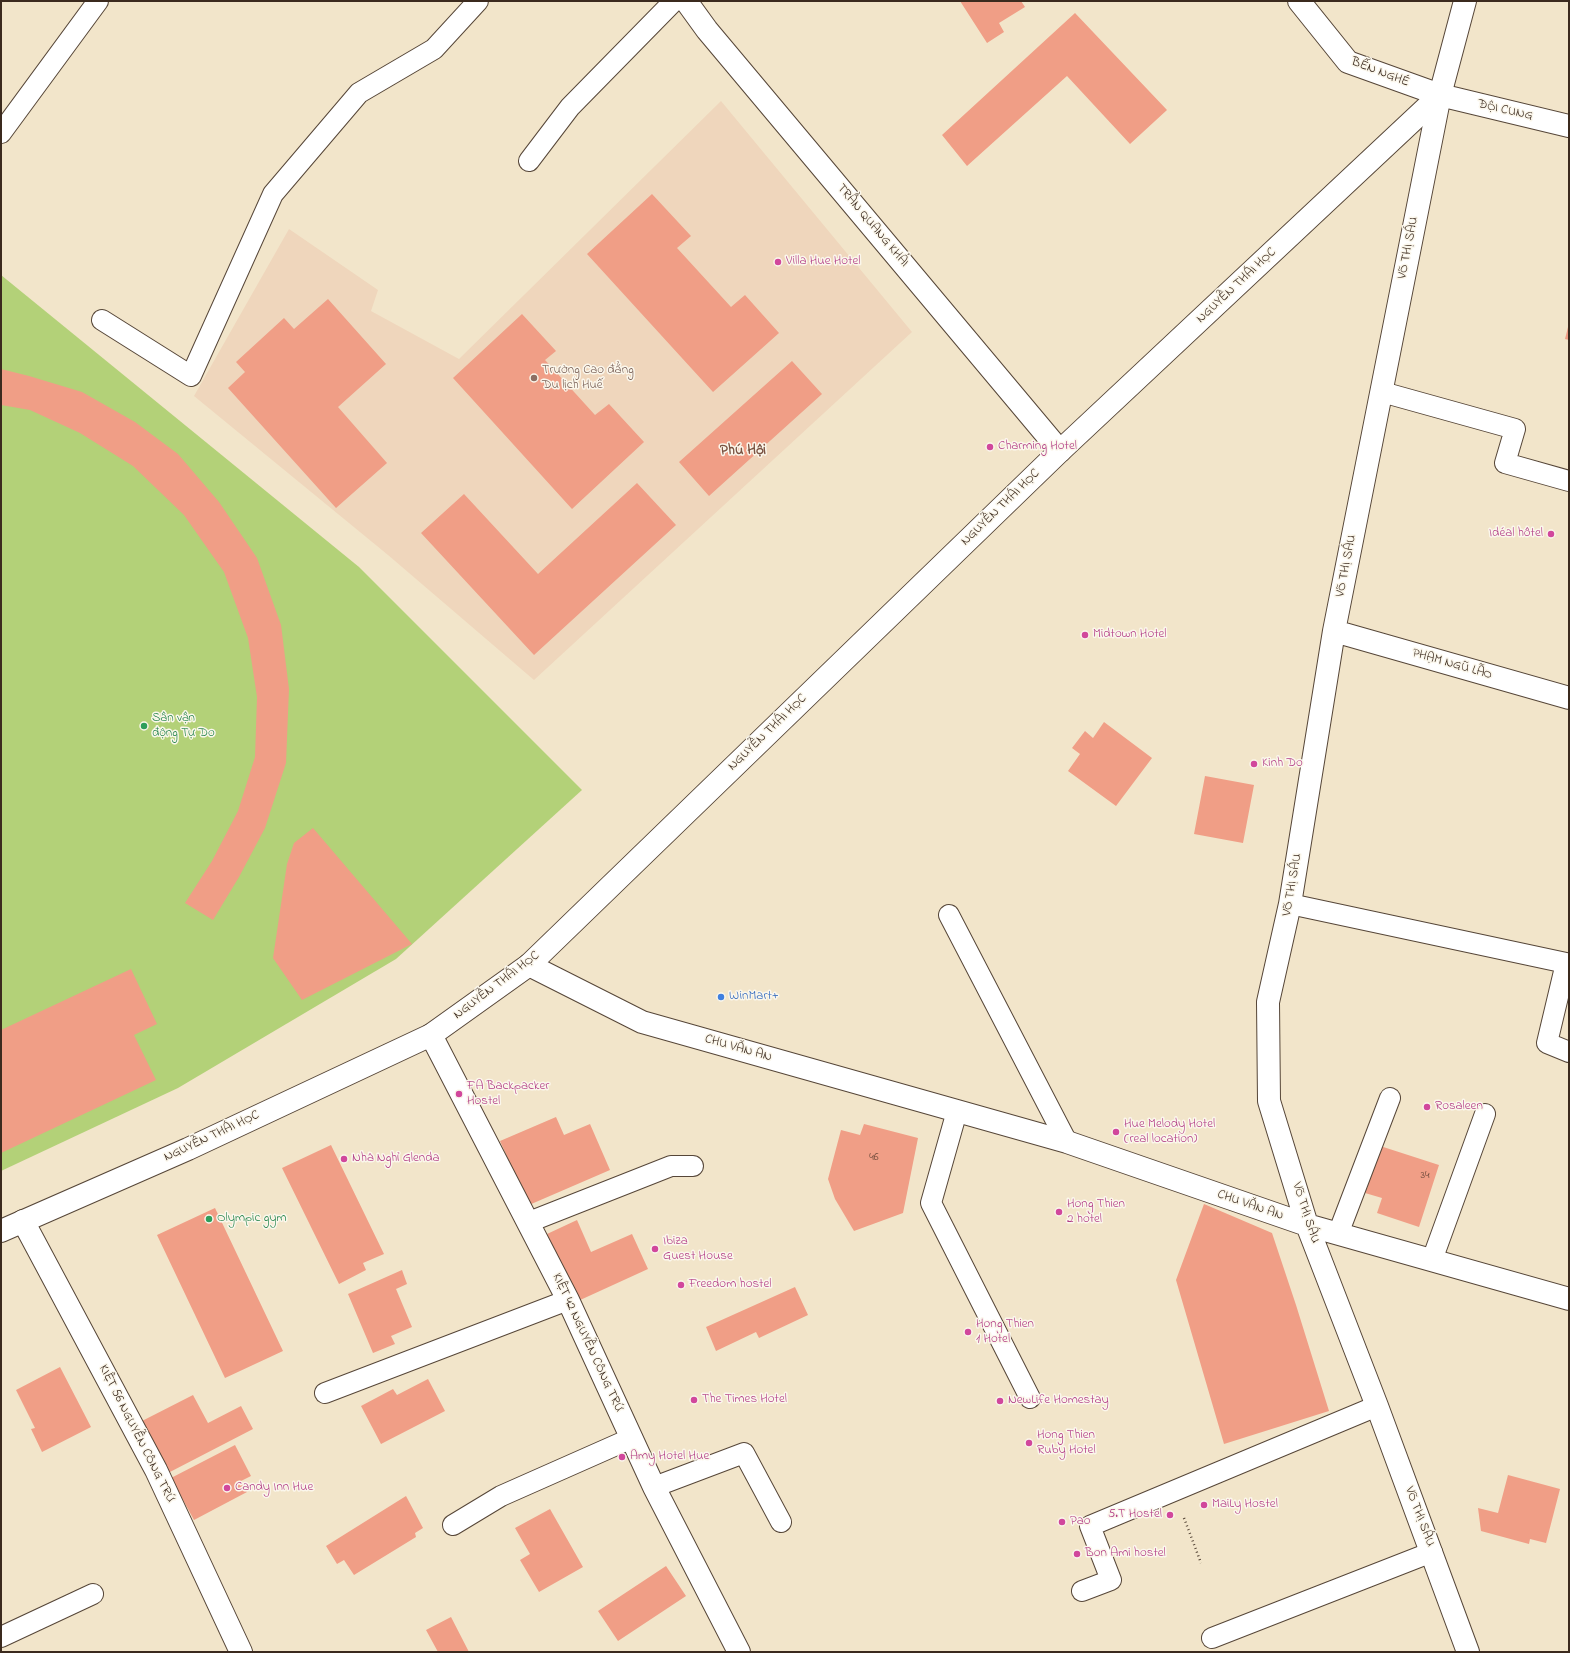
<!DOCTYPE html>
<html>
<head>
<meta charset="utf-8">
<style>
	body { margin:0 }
	#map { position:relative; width:1570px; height:1653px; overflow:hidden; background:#f2e5ca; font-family:"Indie Flower",sans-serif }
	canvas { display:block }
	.frame { position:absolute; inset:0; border:2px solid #3b2a1e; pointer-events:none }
</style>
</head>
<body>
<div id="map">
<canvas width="1570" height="1653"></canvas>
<div class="frame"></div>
</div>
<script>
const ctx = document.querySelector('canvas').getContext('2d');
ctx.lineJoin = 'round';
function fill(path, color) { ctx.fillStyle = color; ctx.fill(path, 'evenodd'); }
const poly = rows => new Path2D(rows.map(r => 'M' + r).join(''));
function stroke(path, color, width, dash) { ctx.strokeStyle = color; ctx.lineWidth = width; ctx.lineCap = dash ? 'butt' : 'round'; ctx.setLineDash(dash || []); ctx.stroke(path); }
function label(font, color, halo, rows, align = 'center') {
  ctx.font = font + ' "Indie Flower",sans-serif'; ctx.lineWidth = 3; ctx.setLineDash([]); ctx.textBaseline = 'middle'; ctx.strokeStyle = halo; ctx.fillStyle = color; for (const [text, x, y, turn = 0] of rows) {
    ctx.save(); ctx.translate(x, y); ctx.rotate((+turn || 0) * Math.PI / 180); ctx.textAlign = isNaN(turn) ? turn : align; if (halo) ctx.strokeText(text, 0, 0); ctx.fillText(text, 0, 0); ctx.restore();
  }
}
fill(poly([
	[721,101,912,332,534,680,388,555,194,396,289,229,378,290,371,311,459,359]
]), '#efd6bc');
fill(poly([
	[1,275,359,567,582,790,396,959,178,1088,1,1171]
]), '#b3d178');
fill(poly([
	[960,1,1021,1,1025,7,999,23,1004,32,987,43],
	[1075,13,1167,110,1130,144,1067,76,967,166,942,135],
	[652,194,691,236,677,248,731,307,745,295,779,333,713,392,587,254],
	[328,299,386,364,338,407,387,463,336,508,228,388,245,372,236,362,284,318,294,329],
	[522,314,556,351,545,360,595,415,609,404,644,442,572,509,453,378],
	[1568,327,1569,327,1569,340,1565,339],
	[792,361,822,394,709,496,679,462],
	[1,369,29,376,82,392,135,422,178,454,219,502,257,558,281,625,289,689,286,763,265,828,239,877,213,920,185,903,212,861,238,811,255,757,257,697,248,638,224,572,184,515,133,466,80,433,30,410,1,405],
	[637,483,676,525,534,655,421,533,464,494,538,574],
	[1104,722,1152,758,1116,806,1068,771,1080,754,1072,748,1085,731,1093,738],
	[1205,776,1254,785,1243,843,1194,834],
	[313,828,412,944,302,1000,273,958,287,864,294,843],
	[131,969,157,1024,134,1035,156,1080,1,1153,1,1030],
	[556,1117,564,1135,590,1124,610,1170,529,1205,500,1141],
	[864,1124,918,1138,903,1213,854,1231,835,1199,828,1179,841,1130,860,1135],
	[1374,1144,1439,1165,1419,1227,1377,1213,1382,1198,1365,1193,1368,1186,1362,1184],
	[331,1145,384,1254,363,1263,366,1270,339,1284,282,1168],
	[1204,1204,1272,1233,1296,1305,1329,1411,1224,1444,1176,1280],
	[215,1208,283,1351,225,1378,157,1235],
	[577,1220,591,1252,632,1234,648,1269,578,1301,547,1234],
	[402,1270,407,1284,396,1289,412,1327,391,1336,395,1344,373,1353,348,1294],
	[795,1287,808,1315,759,1338,756,1332,716,1351,706,1327],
	[60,1367,91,1427,42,1452,31,1429,35,1428,16,1390],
	[428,1379,445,1411,381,1444,361,1406,393,1389,397,1395],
	[193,1395,208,1423,241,1406,253,1429,168,1473,142,1421],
	[235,1445,251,1476,241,1481,247,1492,194,1520,171,1478],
	[1508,1475,1560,1489,1546,1543,1530,1539,1529,1544,1481,1531,1478,1508,1498,1513],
	[406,1496,423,1528,415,1533,416,1537,354,1575,344,1560,337,1564,326,1546],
	[550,1509,583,1567,539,1592,520,1560,530,1554,515,1528],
	[666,1566,686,1596,618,1641,598,1611],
	[451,1617,469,1652,438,1652,426,1630]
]), '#f09e86');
const lane = poly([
	[1,133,98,1],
	[529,161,570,107,674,1],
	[102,320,191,376,273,194,359,93,434,49,478,1],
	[1382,392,1515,429,1505,463,1569,481],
	[1290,904,1566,963,1547,1043,1569,1052],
	[949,915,1067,1142],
	[957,1111,931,1203,1030,1398],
	[529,1222,671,1166,693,1166],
	[1338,1234,1390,1098],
	[1432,1260,1485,1114],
	[325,1393,568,1300],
	[654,1487,744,1453,781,1522],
	[453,1525,501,1496,632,1438],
	[1082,1591,1111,1580,1090,1526,1377,1406],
	[1,1637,93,1594],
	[1212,1638,1432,1552]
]);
const street = poly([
	[686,1,707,30,1060,451],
	[1299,1,1348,62,1440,95,1569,126],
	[1440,95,1334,631,1290,904,1268,1002,1269,1101,1307,1225,1377,1406,1468,1652],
	[1334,631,1569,698],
	[529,965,642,1022,1067,1142,1307,1225,1569,1299],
	[431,1035,568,1300,654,1487,739,1652],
	[23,1221,156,1470,241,1652]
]);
const secondary = poly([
	[1,1231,188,1149,431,1035,529,965,1060,451,1440,95,1465,1]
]);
stroke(lane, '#564638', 22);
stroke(street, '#564638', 24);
stroke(secondary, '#564638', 24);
stroke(poly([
	[1184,1518,1201,1563]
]), '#564638', 2.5, [1, 3]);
stroke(lane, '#fff', 20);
stroke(street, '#fff', 22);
stroke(secondary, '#fff', 22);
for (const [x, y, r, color] of [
	[778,262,4,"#d1479c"],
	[534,378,4,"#8d6e63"],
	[990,447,4,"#d1479c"],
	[1551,534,4,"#d1479c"],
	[1085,635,4,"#d1479c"],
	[144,726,4,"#2e9e5b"],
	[1254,764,4,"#d1479c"],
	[721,997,4,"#3f7fe0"],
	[459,1094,4,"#d1479c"],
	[1427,1107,4,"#d1479c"],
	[1116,1132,4,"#d1479c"],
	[344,1159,4,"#d1479c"],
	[1059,1212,4,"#d1479c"],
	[209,1219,4,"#2e9e5b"],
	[655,1249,4,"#d1479c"],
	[681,1285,4,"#d1479c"],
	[968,1332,4,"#d1479c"],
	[694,1400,4,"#d1479c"],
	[1000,1401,4,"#d1479c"],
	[1029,1443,4,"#d1479c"],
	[622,1457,4,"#d1479c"],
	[227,1488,4,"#d1479c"],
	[1204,1505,4,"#d1479c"],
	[1170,1515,4,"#d1479c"],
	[1062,1522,4,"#d1479c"],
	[1077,1554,4,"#d1479c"]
]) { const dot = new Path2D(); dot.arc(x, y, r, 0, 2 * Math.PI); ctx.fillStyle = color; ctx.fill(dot); stroke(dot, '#fbf7ec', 1.5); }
label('11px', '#684738', null, [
	["46",874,1158],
	["34",1425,1176]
]);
label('13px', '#3b2a1e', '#fbf7ec', [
	["BẾN NGHÉ",1380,73,21],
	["ĐỘI CUNG",1505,111,13],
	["TRẦN QUANG KHẢI",872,226,50],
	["VÕ THỊ SÁU",1409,248,-79],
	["NGUYỄN THÁI HỌC",1237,286,-43],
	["NGUYỄN THÁI HỌC",1001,508,-44],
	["VÕ THỊ SÁU",1347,566,-79],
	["PHẠM NGŨ LÃO",1452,665,16],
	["NGUYỄN THÁI HỌC",768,733,-44],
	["VÕ THỊ SÁU",1293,885,-80],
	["NGUYỄN THÁI HỌC",497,986,-37],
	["CHU VĂN AN",738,1049,16],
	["NGUYỄN THÁI HỌC",212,1137,-25],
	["CHU VĂN AN",1250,1206,19],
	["VÕ THỊ SÁU",1305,1213,72],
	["KIỆT 42 NGUYỄN CÔNG TRỨ",587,1343,65],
	["KIỆT 56 NGUYỄN CÔNG TRỨ",136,1434,63],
	["VÕ THỊ SÁU",1419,1517,69]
]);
label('13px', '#b23c85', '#fbf7ec', [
	["Villa Hue Hotel",786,262],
	["Charming Hotel",998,447],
	["Idéal hôtel",1543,534,"right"],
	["Midtown Hotel",1093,635],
	["Kinh Do",1262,764],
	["FA Backpacker",467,1087],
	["Hostel",467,1102],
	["Rosaleen",1435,1107],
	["Hue Melody Hotel",1124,1125],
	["(real location)",1124,1140],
	["Nhà Nghỉ Glenda",352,1159],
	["Hong Thien",1067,1205],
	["2 hotel",1067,1220],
	["Ibiza",663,1242],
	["Guest House",663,1257],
	["Freedom hostel",689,1285],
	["Hong Thien",976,1325],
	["1 Hotel",976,1340],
	["The Times Hotel",702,1400],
	["NewLife Homestay",1008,1401],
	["Hong Thien",1037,1436],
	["Ruby Hotel",1037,1451],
	["Amy Hotel Hue",630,1457],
	["Candy Inn Hue",235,1488],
	["MaiLy Hostel",1212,1505],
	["5.T Hostel",1162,1515,"right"],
	["Pao",1070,1522],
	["Bon Ami hostel",1085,1554]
], 'left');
label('13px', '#785e54', '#fbf7ec', [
	["Trường Cao đẳng",542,371],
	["Du lịch Huế",542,386]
], 'left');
label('13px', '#27864d', '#fbf7ec', [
	["Sân vận",152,719],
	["động Tự Do",152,734],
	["Olympic gym",217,1219]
], 'left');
label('13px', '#366cbe', '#fbf7ec', [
	["WinMart+",729,997]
], 'left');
label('bold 15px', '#7a5342', '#fbf7ec', [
	["Phú Hội",743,452]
]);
</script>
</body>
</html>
